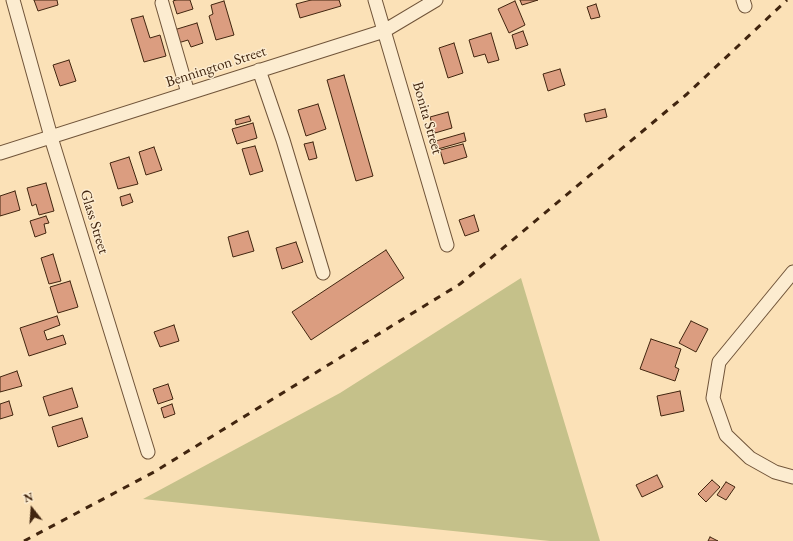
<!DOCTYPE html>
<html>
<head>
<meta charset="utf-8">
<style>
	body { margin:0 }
	#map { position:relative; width:793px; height:541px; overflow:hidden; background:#fbe1b7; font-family:"EB Garamond",serif }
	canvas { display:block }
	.north { position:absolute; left:12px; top:489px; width:40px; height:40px; -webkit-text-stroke:3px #fcecd0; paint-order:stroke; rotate:343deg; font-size:11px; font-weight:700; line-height:16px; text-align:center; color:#41250f }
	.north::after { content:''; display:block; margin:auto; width:14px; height:18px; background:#41250f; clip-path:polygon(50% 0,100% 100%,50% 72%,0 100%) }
</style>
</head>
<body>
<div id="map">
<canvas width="793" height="541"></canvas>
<div class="north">N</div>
</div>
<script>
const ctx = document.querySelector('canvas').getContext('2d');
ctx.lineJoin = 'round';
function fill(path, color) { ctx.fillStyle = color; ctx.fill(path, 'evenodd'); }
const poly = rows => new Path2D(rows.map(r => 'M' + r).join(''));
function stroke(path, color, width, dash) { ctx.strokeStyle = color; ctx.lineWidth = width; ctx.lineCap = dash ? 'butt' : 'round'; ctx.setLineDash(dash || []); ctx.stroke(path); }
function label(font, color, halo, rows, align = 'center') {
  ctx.font = font + ' "EB Garamond",serif'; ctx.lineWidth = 3; ctx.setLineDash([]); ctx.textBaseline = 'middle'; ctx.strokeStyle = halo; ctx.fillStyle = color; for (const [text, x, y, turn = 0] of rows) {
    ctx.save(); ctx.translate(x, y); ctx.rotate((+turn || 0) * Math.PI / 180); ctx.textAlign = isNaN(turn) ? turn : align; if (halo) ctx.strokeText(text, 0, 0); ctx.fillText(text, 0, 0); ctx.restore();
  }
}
fill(poly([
	[521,278,600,541,550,541,143,499,340,393]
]), '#c5c18a');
const building = poly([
	[34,0,57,0,58,5,38,11,34,0],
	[176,0,190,0,193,9,177,14,173,1,176,0],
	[311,0,339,0,341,6,300,18,296,4,311,0],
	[520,0,538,0,522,5,520,0],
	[224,1,234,35,216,40,209,16,213,14,211,5,224,1],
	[515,1,525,25,509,33,498,9,515,1],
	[596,4,600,17,591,19,587,7,596,4],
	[143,16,150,38,160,35,166,56,144,62,131,19,143,16],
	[197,23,203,43,191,47,188,40,178,43,174,30,197,23],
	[523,31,528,45,516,49,512,35,523,31],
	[491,33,499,60,488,63,485,54,474,57,469,40,491,33],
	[454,43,463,73,448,78,439,48,454,43],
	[69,60,76,81,60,86,53,65,69,60],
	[560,69,565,85,548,91,543,74,560,69],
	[344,75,373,176,356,181,327,80,344,75],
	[318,104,326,129,306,136,298,110,318,104],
	[605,109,607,117,586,122,584,114,605,109],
	[448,112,452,128,435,133,430,117,448,112],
	[249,116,251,121,236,125,235,120,249,116],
	[253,123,257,138,237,144,232,129,253,123],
	[464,133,466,141,438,149,436,141,464,133],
	[313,142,317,158,309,160,304,144,313,142],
	[463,144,467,157,444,164,440,150,463,144],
	[255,146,263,171,250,175,242,149,255,146],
	[154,147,162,170,146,175,139,152,154,147],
	[129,157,138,184,118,189,110,163,129,157],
	[46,183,54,211,39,215,36,204,32,206,27,188,46,183],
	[15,191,20,210,0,216,0,196,15,191],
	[130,194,133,202,122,206,120,197,130,194],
	[474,215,479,231,465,236,459,220,474,215],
	[46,216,49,223,44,224,46,233,35,237,30,221,46,216],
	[248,231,254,251,233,257,228,237,248,231],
	[296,242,303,262,282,269,276,248,296,242],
	[386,250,404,278,311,340,292,312,386,250],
	[53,254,61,281,49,284,41,258,53,254],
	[70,281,78,307,58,313,50,287,70,281],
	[57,316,60,325,44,331,47,340,63,335,66,344,29,356,20,328,57,316],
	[691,321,708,329,696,352,679,343,691,321],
	[174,325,179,341,160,347,154,332,174,325],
	[651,339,681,349,675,367,679,369,675,381,640,369,651,339],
	[17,371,22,386,0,392,0,377,17,371],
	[168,384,173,399,158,404,153,389,168,384],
	[72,388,78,407,49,416,43,397,72,388],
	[680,391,684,411,661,416,657,396,680,391],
	[9,401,13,415,0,419,0,404,9,401],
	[172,404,175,414,164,418,161,408,172,404],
	[82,418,88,437,58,447,52,427,82,418],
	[657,475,663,487,642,497,636,485,657,475],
	[712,480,720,487,706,502,698,494,712,480],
	[726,482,735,487,726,500,717,495,726,482],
	[710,537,718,541,708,541,710,537]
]);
fill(building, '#db9d80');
stroke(building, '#41250f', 1);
const minor = poly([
	[13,0,53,144,148,452],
	[375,0,447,245],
	[743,0,745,6],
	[162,3,188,93],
	[259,70,283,140,323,273],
	[0,153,384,31,436,0],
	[793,272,719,362,713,398,726,435,750,458,775,472,793,477]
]);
stroke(minor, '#705439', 15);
stroke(minor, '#fcecd0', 13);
stroke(poly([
	[24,541,154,472,460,284,687,94,787,0]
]), '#41250f', 3, [7, 7]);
label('15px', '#41250f', '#fcecd0', [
	["Bennington Street",216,67,-18],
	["Bonita Street",427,118,74],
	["Glass Street",94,222,73]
]);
</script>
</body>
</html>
